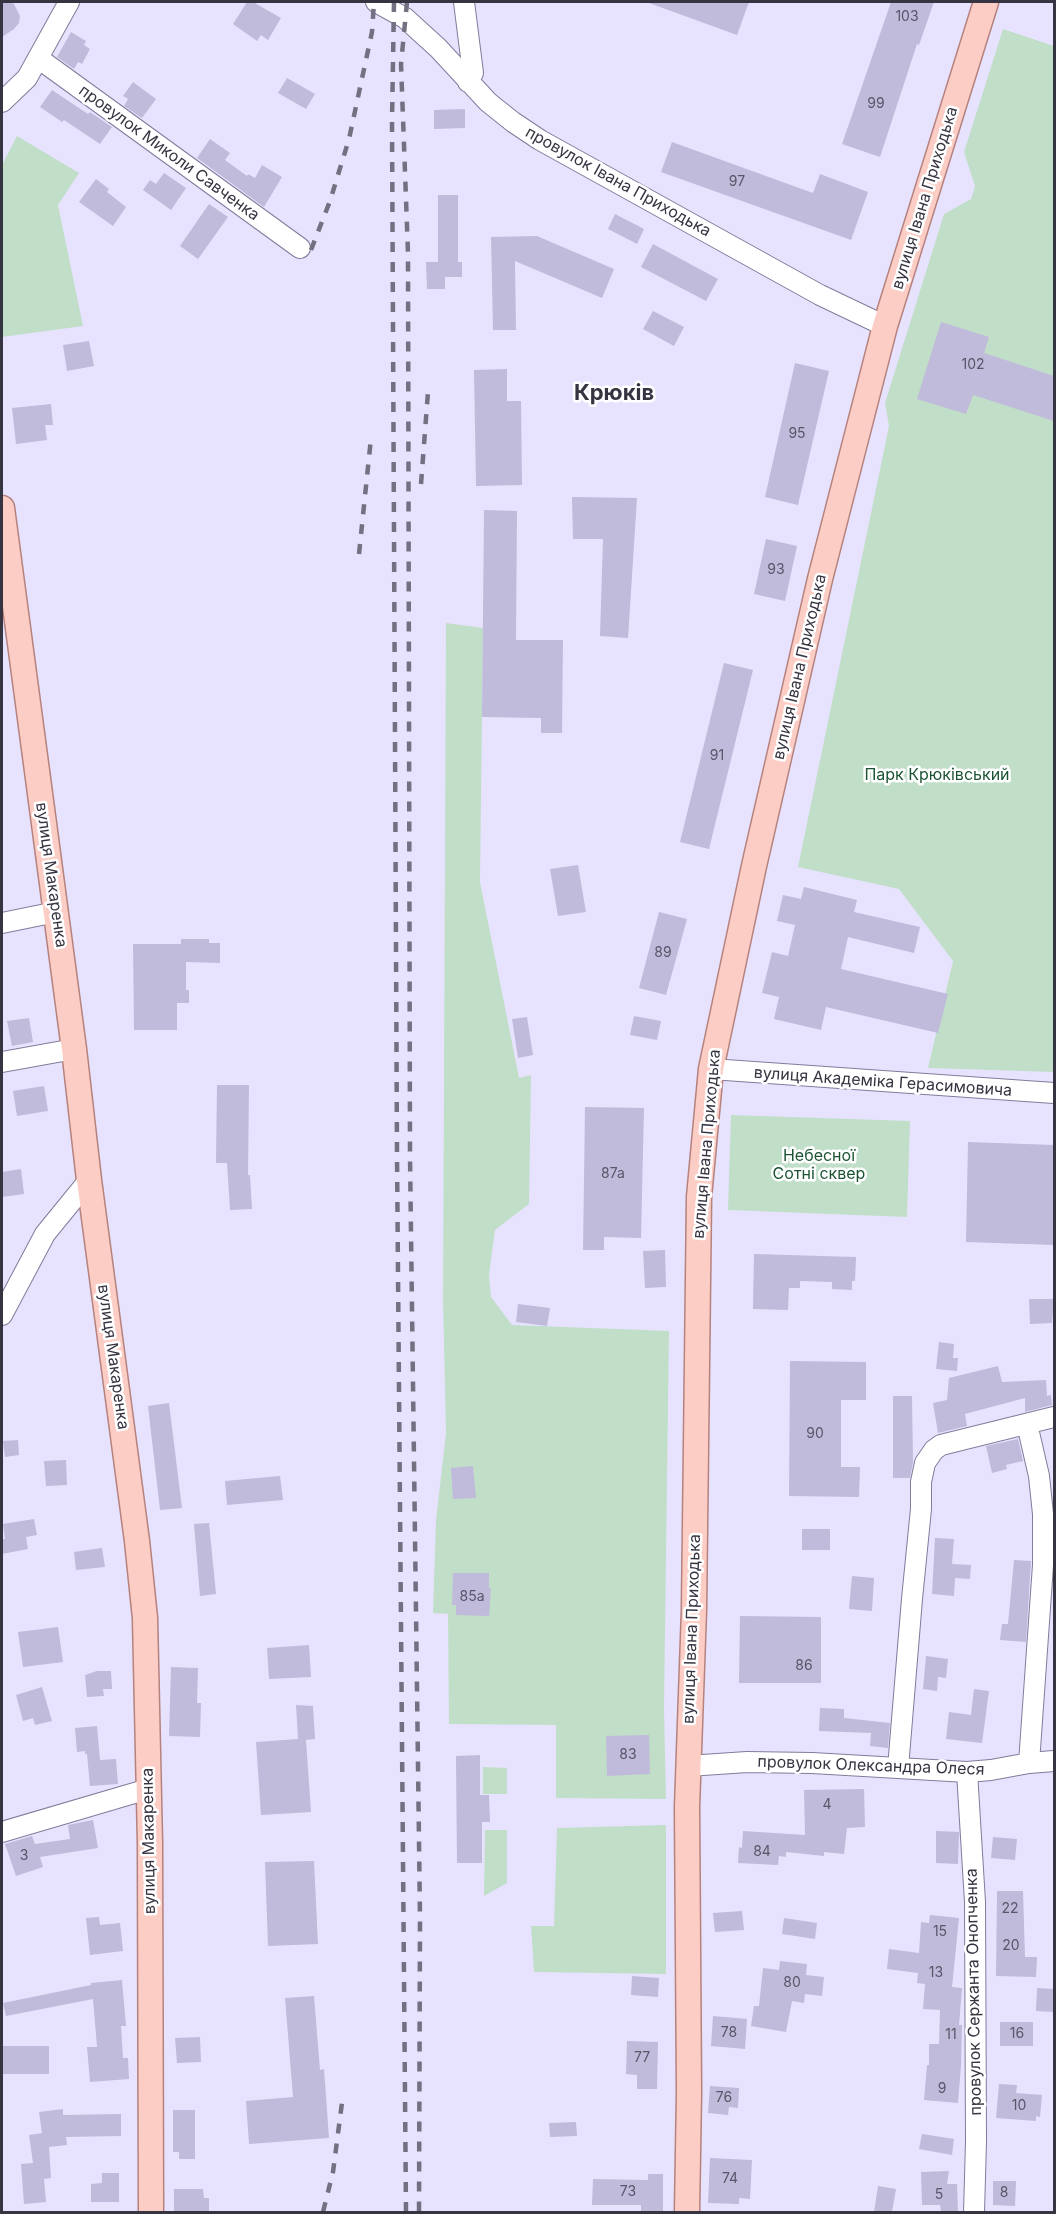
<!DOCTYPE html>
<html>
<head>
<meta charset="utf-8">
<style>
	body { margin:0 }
	#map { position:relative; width:1056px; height:2214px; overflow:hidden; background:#e7e3fe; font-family:Inter,sans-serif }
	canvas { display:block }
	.frame { position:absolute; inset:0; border:3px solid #363441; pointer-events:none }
</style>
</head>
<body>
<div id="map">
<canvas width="1056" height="2214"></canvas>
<div class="frame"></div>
</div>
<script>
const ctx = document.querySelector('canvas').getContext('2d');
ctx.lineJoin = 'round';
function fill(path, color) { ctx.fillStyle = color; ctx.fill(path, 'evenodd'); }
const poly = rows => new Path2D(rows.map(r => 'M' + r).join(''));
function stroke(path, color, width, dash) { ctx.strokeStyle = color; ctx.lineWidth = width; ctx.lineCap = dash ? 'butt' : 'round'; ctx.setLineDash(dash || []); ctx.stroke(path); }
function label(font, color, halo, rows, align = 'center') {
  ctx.font = font + ' Inter,sans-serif'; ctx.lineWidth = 5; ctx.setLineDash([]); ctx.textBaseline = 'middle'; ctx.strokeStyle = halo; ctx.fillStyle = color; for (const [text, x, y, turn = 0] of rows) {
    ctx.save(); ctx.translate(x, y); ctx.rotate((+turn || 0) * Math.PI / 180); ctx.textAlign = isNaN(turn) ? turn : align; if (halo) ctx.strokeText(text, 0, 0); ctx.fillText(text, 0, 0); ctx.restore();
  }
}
fill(poly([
	[1003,29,1054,46,1054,1072,928,1068,953,961,899,889,798,867,889,426,885,403,944,214,971,199,975,186,964,152],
	[17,136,79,173,58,205,83,326,2,337,2,165],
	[446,623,483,628,480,882,519,1078,531,1075,529,1204,495,1230,489,1275,491,1297,512,1325,669,1331,664,1708,666,1799,556,1798,556,1725,449,1724,448,1614,433,1613,436,1520,446,1433,443,1299],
	[731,1115,910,1121,907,1217,728,1210],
	[483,1767,507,1768,507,1794,483,1794],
	[666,1825,666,1974,534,1972,531,1926,554,1926,557,1828],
	[485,1830,507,1830,507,1883,484,1896]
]), '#c1dec9');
fill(poly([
	[2,2,10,2,14,4,20,16,19,23,14,29,2,37],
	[247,2,253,2,281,18,268,40,261,35,257,41,233,24],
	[649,2,749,2,737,35,649,3],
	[891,2,934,2,919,45,917,44,880,157,842,144],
	[71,32,86,41,84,45,90,49,82,64,78,62,74,69,57,57],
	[287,78,315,94,306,109,278,93],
	[133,82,156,99,142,118,124,106,128,99,123,96],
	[52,90,88,114,90,112,112,127,100,144,64,120,62,122,40,107],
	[465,109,465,128,434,129,434,110],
	[210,139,230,153,225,160,247,176,248,174,255,178,262,165,282,177,264,207,197,158],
	[672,142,813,193,820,174,868,192,851,240,661,172],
	[164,173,186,188,171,210,143,190,150,180,156,184],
	[96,179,109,189,107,192,126,207,113,226,79,202],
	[438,195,458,195,458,262,462,262,462,277,445,277,445,289,427,289,426,262,438,262],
	[209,204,228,217,198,259,180,246],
	[615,214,644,229,637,244,608,229],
	[537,236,614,269,602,298,515,261,516,330,493,330,491,237],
	[653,244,718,279,706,301,641,267],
	[653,311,684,327,674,346,643,329],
	[941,322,989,337,984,353,1054,376,1054,421,973,395,966,414,917,399],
	[89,341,94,366,67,371,63,345],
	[795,363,829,371,798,505,765,497],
	[507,369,507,401,521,401,522,485,476,486,474,370],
	[51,404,53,425,45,425,47,440,16,444,12,408],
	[572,497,637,498,628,638,600,636,603,539,573,539],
	[484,510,517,511,516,640,563,640,562,733,541,733,541,718,482,717],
	[766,539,797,546,785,601,754,594],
	[724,663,753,670,709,849,680,842],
	[578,865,586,912,558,916,550,869],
	[804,887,857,900,854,912,920,927,914,953,848,937,841,969,948,994,938,1033,826,1007,821,1030,774,1019,779,997,762,993,772,952,788,956,795,925,777,921,783,895,801,899],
	[659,912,687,919,666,995,639,988],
	[181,939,209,939,209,943,220,943,220,963,186,962,186,990,189,990,189,1003,177,1003,177,1030,134,1030,133,944,181,944],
	[634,1016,661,1021,657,1040,630,1035],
	[527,1017,533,1055,518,1058,512,1019],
	[29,1018,33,1042,12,1046,7,1021],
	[217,1085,249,1085,248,1175,250,1175,252,1209,230,1210,227,1163,216,1163],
	[44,1086,48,1111,17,1116,13,1091],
	[585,1107,644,1108,641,1238,604,1237,604,1250,583,1250],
	[968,1142,1054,1145,1054,1245,966,1242],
	[21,1169,24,1194,2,1197,2,1172],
	[665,1250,666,1287,645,1288,643,1251],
	[754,1254,856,1257,855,1281,852,1281,852,1290,832,1289,832,1282,800,1281,800,1288,789,1288,788,1310,753,1309],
	[1029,1299,1054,1299,1052,1323,1030,1324],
	[518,1304,550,1308,547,1326,516,1322],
	[939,1342,954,1344,953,1358,958,1358,957,1371,936,1369],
	[790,1361,866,1362,866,1400,841,1400,841,1467,860,1467,859,1497,789,1496],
	[998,1366,1002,1382,1046,1380,1047,1396,1051,1395,1052,1405,1025,1412,1025,1398,965,1414,967,1426,938,1433,933,1403,947,1400,949,1378],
	[893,1396,912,1396,913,1462,910,1478,893,1478],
	[169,1403,182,1508,160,1510,148,1406],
	[1018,1439,1023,1461,1006,1465,1007,1469,992,1473,986,1446],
	[18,1440,19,1455,5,1457,3,1441],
	[66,1460,67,1485,46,1486,44,1461],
	[473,1466,476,1498,453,1499,451,1468],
	[280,1476,283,1500,227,1505,225,1481],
	[34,1519,37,1535,26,1537,28,1549,2,1554,2,1539,5,1539,3,1524],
	[209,1523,216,1594,200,1596,194,1524],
	[802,1529,830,1529,830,1550,802,1550],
	[935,1538,954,1539,952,1564,971,1565,970,1579,955,1578,954,1596,932,1594],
	[102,1548,105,1567,76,1570,74,1552],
	[1014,1560,1031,1561,1026,1642,1000,1640,1002,1624,1008,1624],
	[453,1573,489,1573,489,1588,491,1588,489,1616,456,1615,456,1605,452,1605],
	[852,1576,874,1578,872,1611,849,1609],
	[740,1616,821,1617,821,1683,739,1683],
	[58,1627,63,1662,23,1667,18,1632],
	[309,1645,311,1677,269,1679,267,1648],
	[926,1656,948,1659,946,1678,938,1677,937,1691,923,1689],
	[171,1667,198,1668,197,1703,201,1703,200,1737,169,1736],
	[97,1671,111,1671,112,1689,103,1689,104,1696,87,1697,85,1675],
	[42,1687,52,1721,35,1725,33,1718,23,1721,16,1695],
	[974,1689,989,1691,982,1743,946,1739,949,1712,971,1715],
	[296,1705,313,1706,315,1739,306,1740,311,1812,261,1815,256,1742,298,1739],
	[820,1708,844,1709,844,1718,890,1723,888,1748,870,1746,871,1733,819,1731],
	[97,1726,100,1760,116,1759,118,1784,90,1786,87,1754,85,1754,85,1751,77,1752,75,1728],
	[649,1735,650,1774,607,1776,606,1736],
	[480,1755,480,1795,489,1795,490,1822,482,1822,482,1863,457,1863,456,1756],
	[864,1789,865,1827,847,1828,844,1854,824,1852,824,1856,786,1852,786,1857,779,1856,778,1865,738,1863,739,1847,742,1848,743,1831,805,1835,804,1790],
	[93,1820,98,1848,40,1857,43,1867,16,1876,5,1844,32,1836,35,1844,70,1839,68,1825],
	[936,1831,959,1832,958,1864,936,1863],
	[993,1837,1017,1839,1015,1860,991,1858],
	[314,1861,318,1944,268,1946,265,1862],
	[997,1891,1023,1891,1025,1957,1037,1957,1036,1977,996,1976],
	[742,1911,744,1930,715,1932,713,1913],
	[930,1915,959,1918,952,1987,962,1988,959,2025,962,2025,961,2066,958,2103,924,2100,927,2065,929,2065,929,2044,939,2044,940,2010,923,2009,925,1984,917,1983,918,1973,887,1969,889,1949,919,1953,921,1922,929,1923],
	[99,1917,100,1925,120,1923,123,1951,90,1955,86,1918],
	[784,1918,817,1923,815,1939,782,1934],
	[780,1961,807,1964,806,1975,824,1977,822,1996,805,1994,804,2003,792,2001,786,2032,751,2026,754,2006,759,2006,763,1968,779,1970],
	[632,1976,659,1978,658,1997,631,1995],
	[122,1980,126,2026,121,2026,123,2058,128,2058,129,2079,90,2082,87,2047,97,2047,93,1999,6,2016,3,2003,91,1985,91,1983],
	[1037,1988,1054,1989,1054,2012,1036,2011],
	[314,1996,320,2070,324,2069,329,2138,249,2144,246,2101,293,2097,285,1998],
	[713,2016,747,2019,745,2049,711,2046],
	[1000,2022,1033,2022,1033,2046,1000,2046],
	[200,2037,201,2062,177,2063,175,2038],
	[627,2041,658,2042,657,2089,637,2089,637,2075,626,2074],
	[2,2046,49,2046,49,2074,2,2074],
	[999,2084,1017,2085,1016,2093,1042,2095,1040,2117,1036,2116,1036,2121,996,2118],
	[710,2086,739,2088,738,2108,729,2107,728,2115,708,2113],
	[63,2109,63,2115,121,2114,121,2136,66,2137,67,2145,49,2147,51,2178,44,2179,46,2202,24,2204,21,2164,33,2163,29,2135,42,2133,39,2112],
	[173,2110,195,2110,195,2159,179,2159,179,2152,173,2152],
	[576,2122,577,2136,550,2137,549,2123],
	[922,2134,954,2139,952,2155,919,2149],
	[710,2158,752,2160,750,2199,739,2198,739,2204,708,2203],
	[949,2171,947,2184,957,2184,958,2212,941,2212,940,2205,922,2205,921,2172],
	[102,2173,119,2173,119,2202,91,2202,91,2184,102,2183],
	[648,2174,663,2174,663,2212,641,2212,641,2205,592,2205,593,2179,648,2180],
	[993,2181,1016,2181,1015,2206,993,2205],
	[878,2186,896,2189,892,2212,874,2212],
	[174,2189,203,2189,204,2198,209,2198,209,2212,174,2212]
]), '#c0badb');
const minor = poly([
	[376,2,405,18,438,48,488,102,513,122,540,140,820,295,885,326],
	[464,2,473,73,468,82],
	[38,58,300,248],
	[2,102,27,78,69,2],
	[2,923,56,912],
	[2,1062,74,1049],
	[711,1069,1054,1093],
	[2,1315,45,1234,89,1180],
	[1027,1424,1039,1476,1043,1514,1043,1565,1029,1763],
	[688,1766,747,1762,812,1763,967,1772,991,1770,1029,1763,1054,1761],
	[898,1768,912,1599,921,1509,921,1482,925,1463,934,1450,941,1445,1054,1417],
	[967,1772,975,1902,976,2142,974,2212],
	[2,1832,148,1789]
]);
const major = poly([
	[2,508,74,1049,89,1180,137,1541,145,1618,150,1844,151,2212],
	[687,2212,689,2093,687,1807,694,1610,699,1197,711,1069,754,866,820,579,885,326,986,2]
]);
stroke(minor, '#817c9b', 22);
stroke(major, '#b5827e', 27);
stroke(minor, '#fff', 20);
stroke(major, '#fccdc5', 24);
stroke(poly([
	[394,2,392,121,397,1154,406,2212],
	[407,2,401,64,408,253,410,1156,420,1917,419,2212],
	[311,250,330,201,349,139,372,32,374,2],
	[421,484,428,392],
	[359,554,371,438],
	[323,2212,333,2172,343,2095]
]), '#737082', 4.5, [10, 10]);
label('14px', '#585668', null, [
	["103",907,17],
	["99",876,104],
	["97",737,182],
	["102",973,365],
	["95",797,434],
	["93",776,570],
	["91",717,756],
	["89",663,953],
	["87а",613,1174],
	["90",815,1434],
	["85а",472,1597],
	["86",804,1666],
	["83",628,1755],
	["4",827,1805],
	["84",762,1852],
	["3",24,1856],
	["22",1010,1909],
	["15",940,1932],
	["20",1011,1946],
	["13",936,1973],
	["80",792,1983],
	["78",729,2033],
	["16",1017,2034],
	["11",951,2035],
	["77",642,2058],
	["9",942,2089],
	["76",724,2098],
	["10",1019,2106],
	["74",730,2179],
	["73",628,2192],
	["8",1004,2193],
	["5",939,2195]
]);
label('16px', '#363441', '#fff', [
	["провулок Миколи Савченка",169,153,36],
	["провулок Івана Приходька",618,182,29],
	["вулиця Івана Приходька",925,198,-73],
	["вулиця Івана Приходька",800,667,-77],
	["вулиця Макаренка",51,875,82],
	["вулиця Академіка Герасимовича",883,1082,4],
	["вулиця Івана Приходька",707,1144,-85],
	["вулиця Макаренка",113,1357,82],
	["вулиця Івана Приходька",692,1629,-88],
	["провулок Олександра Олеся",871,1766,2],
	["вулиця Макаренка",149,1841,-91],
	["провулок Сержанта Онопченка",974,1992,-91]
]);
label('16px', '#1c5433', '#fff', [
	["Парк Крюківський",937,775],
	["Небесної",819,1156],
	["Сотні сквер",819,1174]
]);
label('bold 22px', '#363441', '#fff', [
	["Крюків",614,393]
]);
</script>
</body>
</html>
